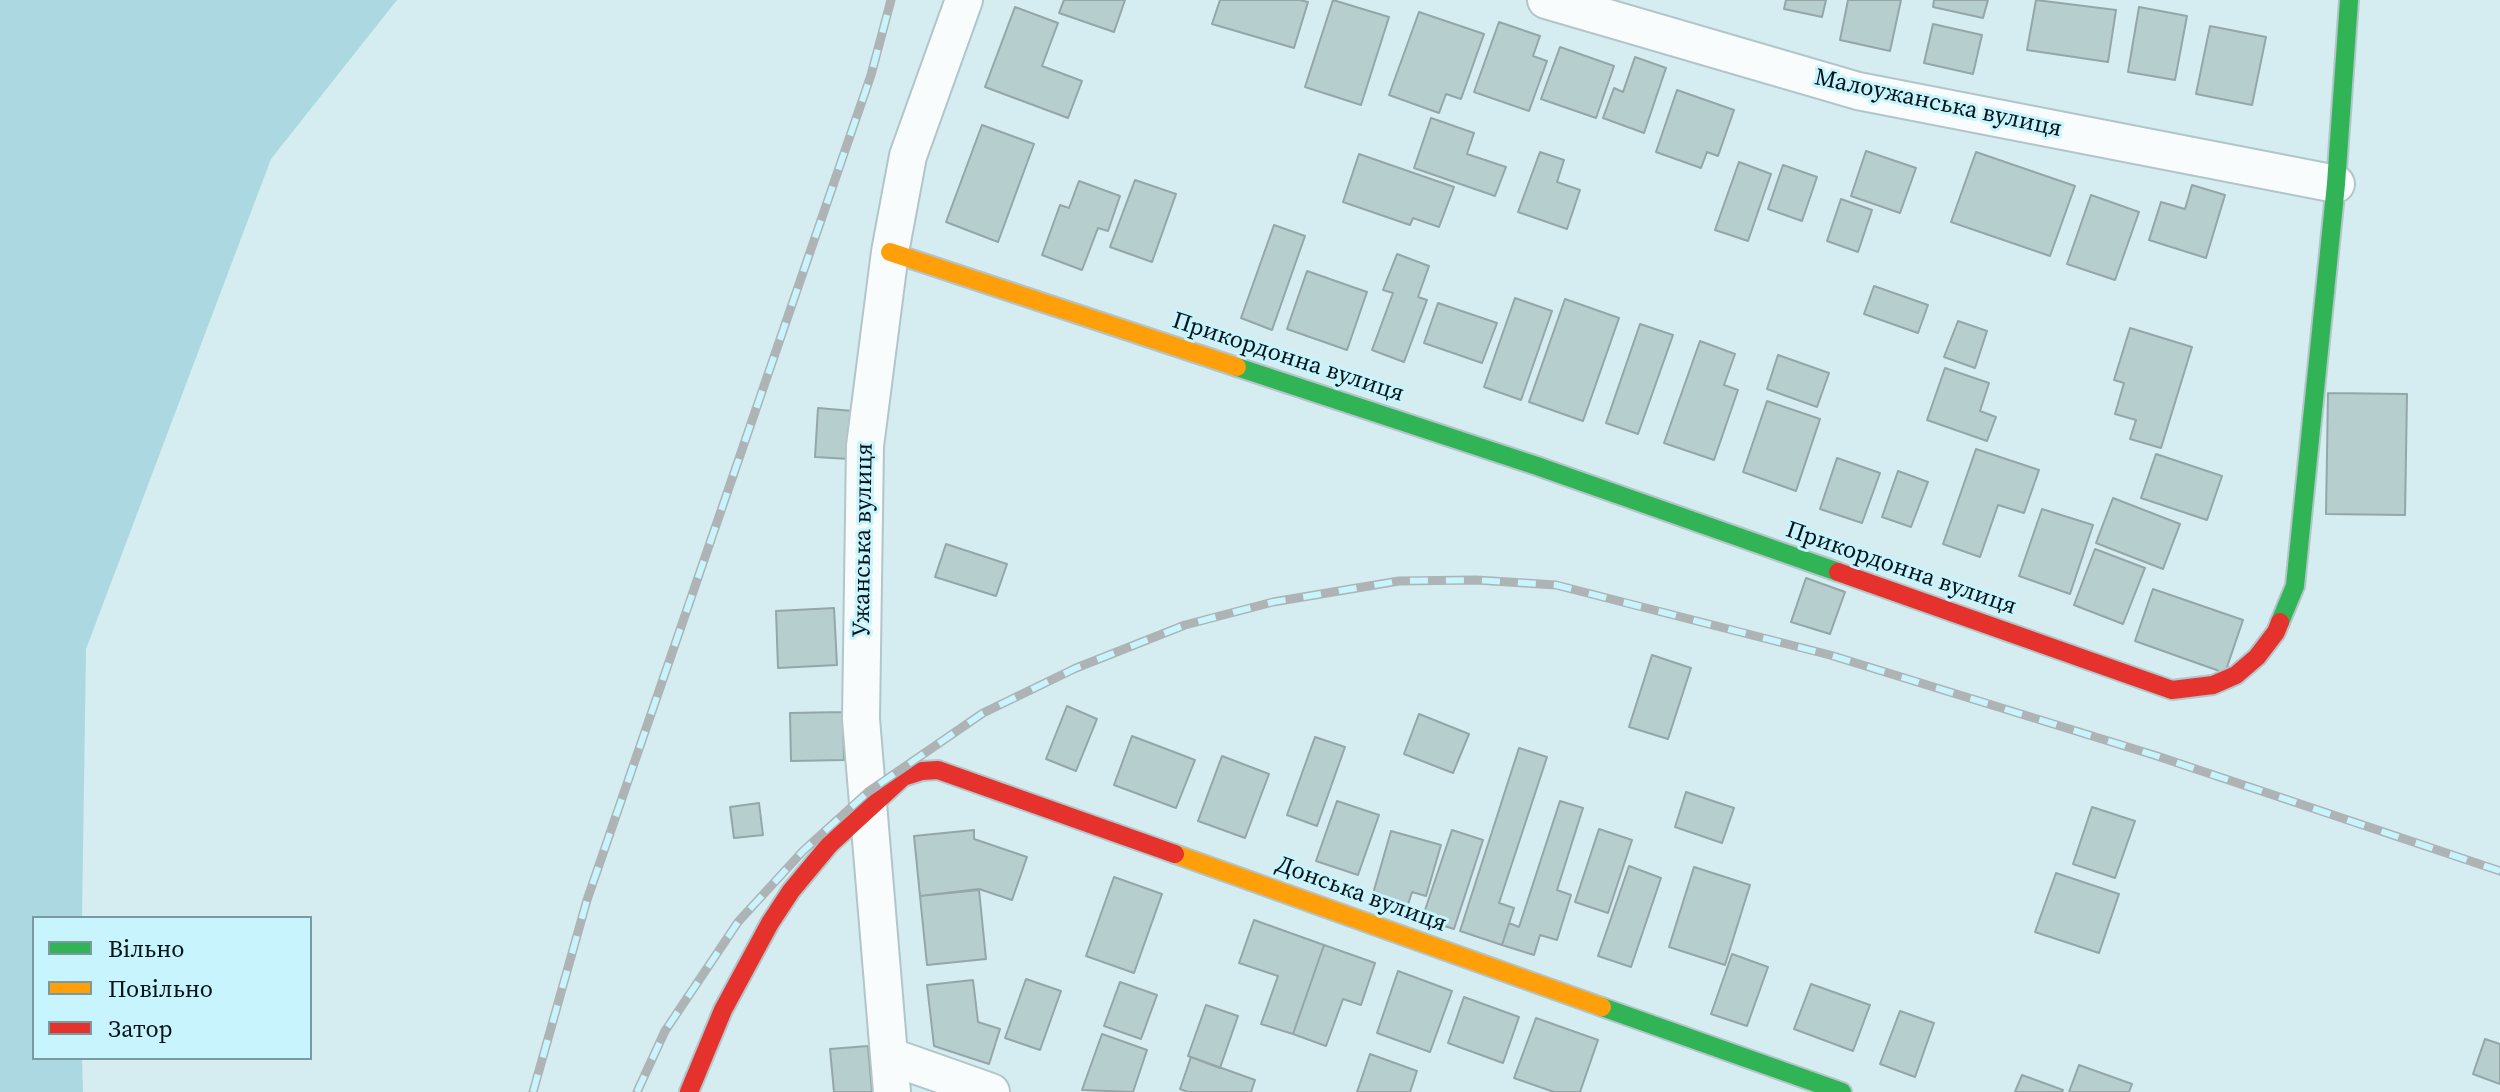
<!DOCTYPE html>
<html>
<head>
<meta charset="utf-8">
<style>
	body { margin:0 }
	#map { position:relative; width:2500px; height:1092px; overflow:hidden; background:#d5ecf1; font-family:"Source Serif 4",serif }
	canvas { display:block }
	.legend { position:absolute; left:32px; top:916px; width:280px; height:144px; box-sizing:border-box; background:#c8f4fe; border:2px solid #7a9aa2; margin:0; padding:10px 14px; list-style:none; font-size:24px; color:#041418 }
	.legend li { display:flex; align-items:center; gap:16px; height:40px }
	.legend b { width:40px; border:2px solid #7a9aa2 }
</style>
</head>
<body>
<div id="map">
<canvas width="2500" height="1092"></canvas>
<ul class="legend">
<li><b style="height:10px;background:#30b455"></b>Вільно</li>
<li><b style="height:10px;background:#ff9f0a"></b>Повільно</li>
<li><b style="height:10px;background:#e5322d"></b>Затор</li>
</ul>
</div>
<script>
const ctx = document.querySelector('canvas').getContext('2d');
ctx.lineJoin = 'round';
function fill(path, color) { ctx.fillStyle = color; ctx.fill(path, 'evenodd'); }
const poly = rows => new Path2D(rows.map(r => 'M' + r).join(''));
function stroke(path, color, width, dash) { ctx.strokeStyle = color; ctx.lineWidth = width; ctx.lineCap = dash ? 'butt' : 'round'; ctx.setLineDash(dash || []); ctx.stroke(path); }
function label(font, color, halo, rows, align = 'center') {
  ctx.font = font + ' "Source Serif 4",serif'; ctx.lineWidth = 6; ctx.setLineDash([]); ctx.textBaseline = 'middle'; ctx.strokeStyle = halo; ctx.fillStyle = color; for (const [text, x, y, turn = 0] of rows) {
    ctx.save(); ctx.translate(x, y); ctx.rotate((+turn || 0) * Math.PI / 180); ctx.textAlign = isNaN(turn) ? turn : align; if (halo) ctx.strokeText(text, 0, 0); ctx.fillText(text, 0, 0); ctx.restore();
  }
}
fill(poly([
	[0,0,397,0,271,159,86,649,82,918,34,918,34,1058,82,1058,83,1092,0,1092]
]), '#acd8e2');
const building = poly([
	[1064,0,1125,0,1114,32,1059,13,1064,0],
	[1220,0,1300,0,1308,2,1294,48,1212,24,1220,0],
	[1333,0,1389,17,1361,105,1305,87,1333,0],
	[1786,0,1826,0,1822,17,1784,9,1786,0],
	[1848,0,1901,0,1890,51,1840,40,1848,0],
	[1934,0,1988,0,1983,18,1933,7,1934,0],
	[2036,0,2116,10,2108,62,2027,50,2036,0],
	[1015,7,1058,23,1042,66,1082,81,1068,118,985,87,1015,7],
	[2139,7,2187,16,2175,80,2128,72,2139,7],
	[1419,12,1484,34,1461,99,1446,94,1439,113,1389,95,1419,12],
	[1499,22,1540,36,1533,56,1547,61,1529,111,1474,92,1499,22],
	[1933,24,1982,35,1973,74,1924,63,1933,24],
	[2210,26,2266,37,2252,105,2196,94,2210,26],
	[1560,47,1614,66,1596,118,1541,99,1560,47],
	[1635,57,1666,68,1644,133,1603,118,1614,88,1623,92,1635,57],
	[1677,90,1734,110,1718,156,1707,152,1701,168,1656,152,1677,90],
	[1431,118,1474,133,1467,154,1506,167,1495,196,1414,168,1431,118],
	[982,125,1034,144,998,242,946,222,982,125],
	[1866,151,1916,168,1900,213,1851,196,1866,151],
	[1540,152,1564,160,1557,182,1580,190,1567,229,1518,212,1540,152],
	[1976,152,2075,186,2050,256,1951,222,1976,152],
	[1359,154,1454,187,1439,227,1413,218,1410,225,1343,202,1359,154],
	[1739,162,1771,174,1748,241,1715,230,1739,162],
	[1783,165,1817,177,1802,221,1768,209,1783,165],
	[1135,180,1176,194,1152,262,1110,247,1135,180],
	[1079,181,1120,196,1108,231,1098,228,1082,270,1042,255,1060,205,1069,208,1079,181],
	[2192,185,2225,195,2206,258,2149,240,2161,202,2185,209,2192,185],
	[2091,195,2139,212,2115,280,2067,264,2091,195],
	[1841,199,1872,210,1858,252,1827,241,1841,199],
	[1274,225,1305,236,1272,330,1241,318,1274,225],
	[1397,254,1429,266,1418,297,1427,300,1404,362,1372,350,1393,293,1383,290,1397,254],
	[1307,271,1367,292,1347,350,1287,329,1307,271],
	[1874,286,1928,305,1918,333,1864,314,1874,286],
	[1515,298,1552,311,1521,400,1484,387,1515,298],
	[1565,299,1619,318,1583,421,1529,402,1565,299],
	[1438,303,1497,323,1482,363,1424,343,1438,303],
	[1958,321,1987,331,1975,368,1944,357,1958,321],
	[1640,324,1673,335,1638,434,1606,423,1640,324],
	[2130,328,2192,347,2161,448,2130,439,2136,420,2115,414,2124,383,2114,380,2130,328],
	[1700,341,1735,354,1724,385,1738,390,1714,460,1664,443,1700,341],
	[1778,355,1829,373,1817,407,1767,389,1778,355],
	[1945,368,1989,383,1980,411,1996,417,1987,441,1927,420,1945,368],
	[2328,393,2407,394,2405,515,2326,514,2328,393],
	[1767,401,1820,419,1796,491,1743,472,1767,401],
	[818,408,853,411,850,459,815,457,818,408],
	[1976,449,2039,470,2024,513,1998,505,1980,557,1943,544,1976,449],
	[2156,454,2222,476,2207,520,2141,498,2156,454],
	[1837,458,1880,473,1862,523,1820,509,1837,458],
	[1898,471,1928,482,1911,527,1882,517,1898,471],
	[2113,498,2180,524,2163,569,2096,543,2113,498],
	[2042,509,2093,525,2070,594,2019,576,2042,509],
	[946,544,1007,564,996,596,935,577,946,544],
	[2095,549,2145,568,2123,624,2074,605,2095,549],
	[1806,578,1845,592,1830,634,1791,622,1806,578],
	[2153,589,2243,620,2225,673,2135,641,2153,589],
	[834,608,837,665,778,668,776,611,834,608],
	[1652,655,1691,668,1668,739,1629,727,1652,655],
	[1067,706,1097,719,1076,771,1046,759,1067,706],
	[843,712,844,760,791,761,790,713,843,712],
	[1419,714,1469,734,1453,773,1404,754,1419,714],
	[1132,736,1195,760,1176,808,1114,785,1132,736],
	[1315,737,1345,747,1317,826,1287,815,1315,737],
	[1519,748,1547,757,1499,903,1514,908,1502,945,1460,931,1519,748],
	[1222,756,1269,774,1245,838,1198,821,1222,756],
	[1686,792,1734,808,1722,843,1675,827,1686,792],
	[1337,801,1379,815,1358,875,1316,861,1337,801],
	[1560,801,1583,808,1557,890,1571,895,1557,940,1540,935,1534,955,1502,945,1509,923,1519,927,1560,801],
	[759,803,763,835,734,838,730,807,759,803],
	[2092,807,2135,821,2115,878,2073,864,2092,807],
	[1599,829,1632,840,1608,913,1575,902,1599,829],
	[974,830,974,839,1027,857,1012,900,979,889,920,896,914,836,974,830],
	[1452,830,1483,840,1454,929,1422,919,1452,830],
	[1391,831,1441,845,1426,896,1412,892,1405,914,1370,904,1391,831],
	[1629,866,1661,878,1631,967,1598,956,1629,866],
	[1694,867,1750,885,1725,965,1669,947,1694,867],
	[2056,873,2119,894,2099,953,2035,932,2056,873],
	[1114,877,1162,894,1134,973,1086,956,1114,877],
	[979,890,986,959,927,965,920,896,979,890],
	[1254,920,1324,945,1293,1034,1261,1024,1278,976,1239,963,1254,920],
	[1324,945,1375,963,1361,1005,1343,999,1326,1046,1293,1034,1324,945],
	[1732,954,1768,967,1747,1026,1711,1014,1732,954],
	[1398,971,1452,991,1430,1052,1377,1033,1398,971],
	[1026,979,1061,991,1040,1050,1005,1038,1026,979],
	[973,980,978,1022,1000,1029,989,1064,934,1046,927,985,973,980],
	[1120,982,1157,995,1141,1039,1104,1026,1120,982],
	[1811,984,1870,1005,1853,1051,1794,1029,1811,984],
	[1464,997,1519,1017,1503,1063,1448,1043,1464,997],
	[1206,1005,1238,1016,1220,1068,1188,1056,1206,1005],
	[1900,1011,1934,1023,1915,1077,1880,1064,1900,1011],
	[1536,1018,1598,1040,1580,1092,1554,1092,1514,1078,1536,1018],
	[1102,1034,1147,1050,1133,1092,1082,1090,1102,1034],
	[2485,1039,2500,1044,2500,1084,2473,1074,2485,1039],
	[868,1046,872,1092,834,1092,830,1049,868,1046],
	[1370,1054,1417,1071,1410,1092,1357,1092,1370,1054],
	[1191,1057,1255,1080,1251,1092,1188,1092,1180,1089,1191,1057],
	[2079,1065,2132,1084,2129,1092,2069,1092,2079,1065],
	[2022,1075,2063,1090,2062,1092,2015,1092,2022,1075]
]);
fill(building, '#b7cecf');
stroke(building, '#94a6a8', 2);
const street = poly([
	[1546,0,1858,91,2336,184],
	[889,1056,991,1092],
	[892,1092,861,719,865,446,890,252,908,156,964,0]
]);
const fast = poly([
	[1237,367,1537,466,1838,572],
	[2280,622,2295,586,2336,184,2349,0],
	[1602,1007,1842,1092]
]);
const slow = poly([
	[890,252,1237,367],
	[1175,854,1602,1007]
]);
const jam = poly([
	[1838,572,2172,690,2213,685,2236,675,2257,657,2276,632,2280,622],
	[689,1092,723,1010,770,923,791,891,830,844,903,777,922,771,938,770,1175,854]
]);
stroke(street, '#b2c5c9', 40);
stroke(fast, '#b2c5c9', 22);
stroke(slow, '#b2c5c9', 22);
stroke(jam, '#b2c5c9', 22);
stroke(street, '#f9fcfd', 36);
stroke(fast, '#30b455', 18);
stroke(slow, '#ff9f0a', 18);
stroke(jam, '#e5322d', 18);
const rail = poly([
	[533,1092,587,900,871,75,891,0],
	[637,1092,665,1031,738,922,803,851,868,792,983,713,1076,668,1185,625,1273,602,1399,581,1476,580,1556,585,1830,655,2157,756,2500,871]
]);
stroke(rail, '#aeb4b6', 9);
stroke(rail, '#c8f4fe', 6, [18]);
label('24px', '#041418', '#c8f4fe', [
	["Малоужанська вулиця",1938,104,12],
	["Прикордонна вулиця",1288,358,18],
	["Ужанська вулиця",864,540,-89],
	["Прикордонна вулиця",1901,569,19],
	["Донська вулиця",1361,895,20]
]);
</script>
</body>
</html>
